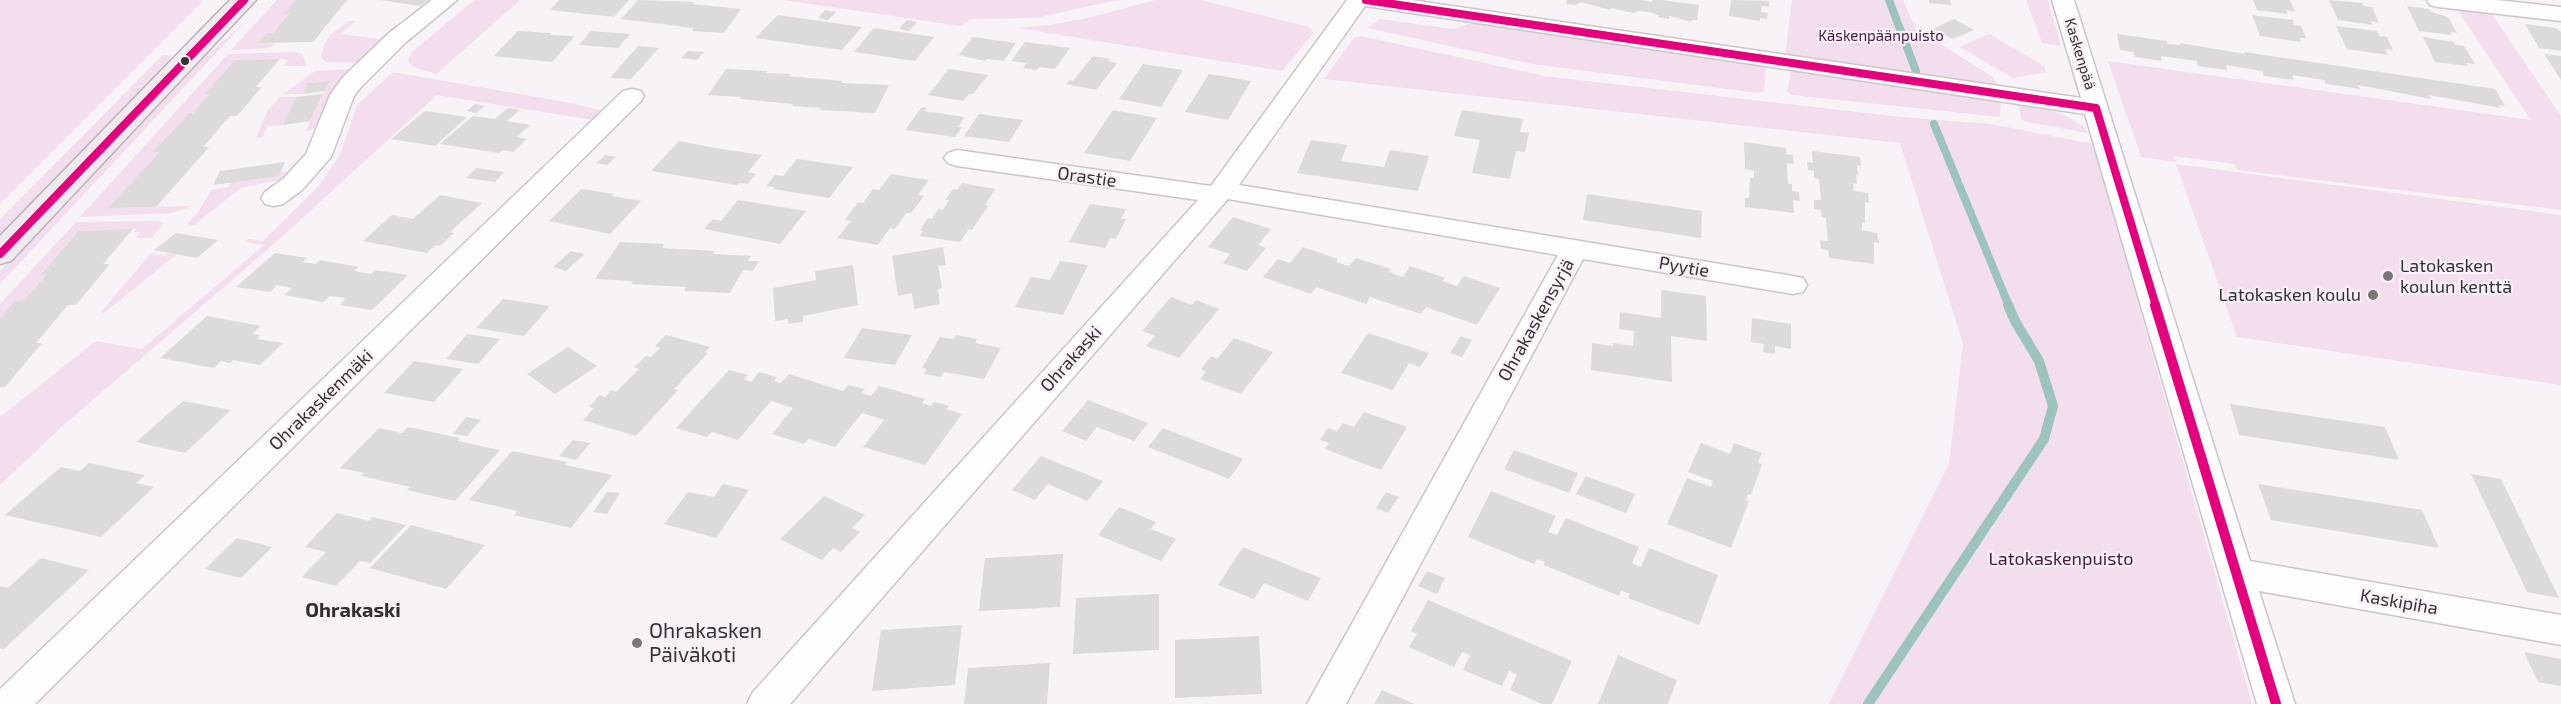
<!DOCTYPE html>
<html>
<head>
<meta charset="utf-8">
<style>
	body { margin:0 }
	canvas { display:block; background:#f7f3f6 }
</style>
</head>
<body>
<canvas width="2561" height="704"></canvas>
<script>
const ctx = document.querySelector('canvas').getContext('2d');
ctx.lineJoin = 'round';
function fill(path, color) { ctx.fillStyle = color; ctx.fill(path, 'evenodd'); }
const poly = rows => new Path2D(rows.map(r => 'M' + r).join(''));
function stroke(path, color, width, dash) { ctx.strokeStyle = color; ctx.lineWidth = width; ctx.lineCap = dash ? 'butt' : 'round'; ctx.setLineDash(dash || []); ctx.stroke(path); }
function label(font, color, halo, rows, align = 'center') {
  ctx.font = font + ' "Exo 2",sans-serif'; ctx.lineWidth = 4.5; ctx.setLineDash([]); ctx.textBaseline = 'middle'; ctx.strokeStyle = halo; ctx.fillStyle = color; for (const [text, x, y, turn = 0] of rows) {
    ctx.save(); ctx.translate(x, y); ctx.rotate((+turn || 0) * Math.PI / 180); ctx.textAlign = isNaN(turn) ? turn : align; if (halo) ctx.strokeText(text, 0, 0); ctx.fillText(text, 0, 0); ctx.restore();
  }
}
fill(poly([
	[0,0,204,0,0,204],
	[277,0,296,0,285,13,290,13,273,33,267,33,258,43,275,43,270,48,231,50],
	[474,0,520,0,437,74,413,67,408,61,411,53],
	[783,0,1117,0,1035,18,971,19,961,26],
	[1155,0,1201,0,1309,27,1314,33,1282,71,1018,28,1049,25,1088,18],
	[1792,0,1903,0,1916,29,1993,77,2000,89,1785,56],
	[2026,0,2048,0,2061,46,2042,43],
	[2455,6,2490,11,2561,116,2561,210,2237,170,2234,164,2174,156,2176,162,2141,157,2108,61,2531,120],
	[1380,19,1453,29,1472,23,1760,64,1766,67,1764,91,1758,93,1532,64,1368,28],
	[349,21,356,21,340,34,379,39,392,28,402,29,362,63,325,62,321,57,323,47,330,35],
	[245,22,0,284,0,271,196,65],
	[1989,34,2044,66,2046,72,2013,78,1960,47],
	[1361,36,1544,76,1901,117,1991,124,2098,145,2141,314,2252,704,1829,704,1949,464,1963,344,1900,143,1324,79,1354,38],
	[296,52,302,54,306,63,305,66,283,66,288,61,283,59,235,60,205,94,210,94,193,113,189,113,154,151,160,152,109,208,190,206,187,208,171,213,80,217,228,54],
	[163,55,172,55,161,75,0,240,0,219],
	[350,69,329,100,316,128,305,132,330,81,308,83,304,94,283,94,315,71],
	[1795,71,2001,101,2000,117,1792,95,1787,92,1791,72],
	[393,72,565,102,608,112,599,121,437,95,274,244,66,423,0,485,0,417,96,341,142,349,264,245,245,242,249,239,263,241,319,186,340,155,357,105],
	[280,97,296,97,283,125,268,126,262,137,256,138,268,110],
	[2019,105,2050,110,2064,115,2083,126,2088,133,2027,122,2021,119],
	[299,162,284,179,241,188,194,225,187,224,198,213,211,190,228,187,231,182,279,176,281,172,290,171,294,163],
	[2176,164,2561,215,2561,385,2237,337],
	[76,222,160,221,164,223,151,238,136,238,140,232,134,232,136,229,133,229,78,231,41,273,47,274,24,300,15,301,0,318,0,304],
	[169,252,177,254,104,313,101,312,151,253,165,256]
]), '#f3deee');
stroke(poly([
	[1889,0,1916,71],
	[1934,124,2009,306]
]), '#9dc3bd', 8);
stroke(poly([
	[1868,704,2044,439,2053,406,2039,361,2015,321,2008,305]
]), '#9dc3bd', 10);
fill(poly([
	[296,0,347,0,313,42,258,43,267,33,273,33,290,13,284,14],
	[380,0,429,0,420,6],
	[559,0,629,0,614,17,550,10],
	[638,0,694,2,693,4,741,9,724,33,692,31,694,28,621,19],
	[1567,0,1641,0,1652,2,1652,0,1661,0,1699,5,1697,20,1692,20,1691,22,1670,16,1669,19,1658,17,1658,15,1650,12,1639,11,1633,13,1611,8,1610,10,1581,2,1576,5,1566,4],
	[1731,0,1769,1,1769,7,1762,6,1761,12,1768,13,1767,19,1760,18,1760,21,1729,16],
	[1929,0,1950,0,1951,5,1929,3],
	[2253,0,2290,0,2295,12,2286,10,2288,14,2257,10],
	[2329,0,2362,3,2364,6,2372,7,2379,23,2371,21,2373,25,2338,20],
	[2407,6,2429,9,2431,12,2448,17,2457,33,2450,32,2452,35,2419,31],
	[825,10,836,12,828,20,818,18],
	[778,15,862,27,842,50,755,38],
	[2252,15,2293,20,2294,25,2301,26,2306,38,2300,38,2301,42,2260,36],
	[1954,19,1974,30,1953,39,1933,29],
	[907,20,917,22,909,31,899,29],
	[2525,24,2556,28,2561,32,2561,51,2539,48],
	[2336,26,2377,31,2379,36,2387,37,2393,50,2385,49,2388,55,2347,49],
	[874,28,934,37,915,61,854,52],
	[518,31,551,33,550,35,575,36,552,62,494,56],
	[591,31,630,34,618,48,579,45],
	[2117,34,2167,41,2167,44,2180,45,2180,43,2245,54,2244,52,2495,89,2505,106,2499,105,2501,108,2429,95,2431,99,2358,85,2360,89,2326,84,2324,80,2292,75,2294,80,2264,76,2262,71,2226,65,2227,70,2198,66,2197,61,2161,56,2162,61,2135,57,2134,52,2120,50],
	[973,37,1016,43,1004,61,987,59,985,61,959,55],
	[2423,37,2454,42,2456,45,2464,46,2475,64,2466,63,2468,66,2435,62],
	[1025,42,1070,48,1055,69,1039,67,1037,70,1023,68,1026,63,1011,61],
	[638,46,659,48,631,79,610,78],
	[688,51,704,52,697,60,681,58],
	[2544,54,2561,56,2561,80],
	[1093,56,1110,59,1108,61,1117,63,1096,90,1066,84,1070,80,1073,81],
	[280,59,256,87,262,87,237,116,230,116,203,147,209,147,156,207,108,208,160,152,153,152,189,113,193,113,210,94,205,94,235,60],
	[1143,64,1183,70,1161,107,1119,99],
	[726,69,767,71,766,73,791,74,789,76,842,81,842,83,889,85,875,113,820,110,821,108,792,106,793,104,740,99,741,97,708,95],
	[949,69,988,75,973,94,969,94,963,101,928,95],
	[1209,74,1251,81,1228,120,1185,112],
	[330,81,325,91,304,94,308,83],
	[323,94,310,121,283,125,296,97],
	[475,104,485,106,476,113,467,111],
	[922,107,927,108,924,111,965,117,958,127,962,127,955,137,905,130],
	[508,108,520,110,507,121,530,125,517,137,527,139,513,152,503,150,499,153,440,144,473,116,495,119],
	[1113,110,1157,118,1130,161,1084,153],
	[1462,110,1523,119,1520,132,1529,133,1525,152,1516,151,1510,179,1472,173,1480,140,1454,136],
	[425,111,467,117,435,146,391,139],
	[979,114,1023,120,1009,142,964,136],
	[1311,140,1347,145,1341,161,1384,167,1390,150,1429,156,1418,191,1297,173],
	[679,141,721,149,762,155,748,172,756,174,748,184,739,183,737,185,651,171],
	[1744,142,1786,148,1786,154,1793,155,1794,164,1787,163,1788,184,1792,184,1792,191,1799,192,1800,201,1793,200,1794,213,1745,207,1745,198,1749,198,1750,178,1754,178,1754,171,1745,169],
	[1812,151,1860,157,1861,166,1857,165,1858,176,1856,175,1857,184,1853,183,1854,191,1868,193,1869,203,1865,202,1865,223,1862,222,1862,230,1877,233,1879,243,1874,242,1874,264,1829,258,1828,250,1821,249,1820,240,1828,241,1826,218,1822,217,1821,210,1814,209,1814,200,1821,200,1819,179,1814,178,1814,171,1808,170,1807,162,1813,163],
	[605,155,616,157,607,165,596,163],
	[797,159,853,167,829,198,773,189,774,187,766,186,775,175,783,176],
	[285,162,279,176,213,185,220,171],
	[476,168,504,172,495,182,466,178],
	[891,174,929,180,918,195,924,196,911,213,906,213,895,229,890,228,878,245,837,238,851,221,845,220,858,202,863,203,873,189,879,190],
	[962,183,995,189,985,205,988,206,972,230,969,229,960,242,920,236,923,231,920,230,928,218,932,219,938,209,943,210,949,200,945,200,953,189,957,190],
	[581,189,614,194,612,196,641,201,610,234,549,221],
	[1587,194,1702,211,1701,238,1583,220],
	[440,195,482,203,450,232,454,233,440,246,436,245,427,253,363,241,392,215,413,219],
	[738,200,806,211,780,244,704,229,713,219,721,221],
	[1090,204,1126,209,1121,219,1126,219,1116,239,1110,238,1105,248,1069,242],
	[1233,217,1271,229,1258,245,1266,248,1247,271,1223,263,1230,254,1208,247],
	[133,229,103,264,110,264,76,305,68,305,36,343,42,343,5,387,0,387,0,318,15,301,24,300,47,274,41,274,78,231],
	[176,233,218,240,197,258,154,250],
	[620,242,664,244,662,248,715,251,713,254,751,256,748,261,759,261,753,271,743,270,730,293,684,291,686,287,631,284,633,281,595,279],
	[943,247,946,265,938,266,942,288,938,289,940,304,914,309,912,293,898,296,892,256],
	[1303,247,1338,259,1336,262,1349,266,1356,258,1391,269,1389,272,1403,277,1410,266,1445,278,1442,281,1457,286,1464,276,1500,288,1477,325,1426,307,1421,314,1370,297,1366,304,1316,287,1311,294,1263,277,1278,259,1290,263],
	[571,251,585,254,566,271,553,267],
	[275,253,307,258,302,262,316,264,320,260,359,267,354,271,371,274,375,270,408,275,372,310,340,305,346,298,330,296,323,302,284,295,292,288,277,285,270,292,236,287],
	[1060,261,1088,265,1063,315,1015,307,1031,277,1050,280],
	[853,265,858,305,803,316,803,322,788,324,788,319,775,321,773,288,816,280,815,271],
	[1661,290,1706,296,1707,341,1671,336,1672,382,1591,370,1592,343,1613,346,1613,343,1633,346,1634,331,1619,329,1620,312,1661,318],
	[1171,297,1192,305,1196,300,1219,309,1179,358,1146,346,1155,336,1142,331],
	[503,299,550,306,524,336,476,328],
	[207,316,261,326,252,334,260,335,257,339,283,343,260,365,233,360,230,363,221,361,214,368,160,358],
	[1752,318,1791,324,1791,349,1775,346,1775,354,1763,352,1764,344,1751,342],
	[862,328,912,335,895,365,844,358],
	[1368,333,1429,353,1420,367,1409,363,1393,390,1341,373],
	[467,334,500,339,478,364,446,359],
	[666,335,710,347,705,352,708,353,674,389,678,390,636,436,583,420,594,408,589,407,600,395,605,397,611,390,616,392,639,369,634,367,646,356,651,357,660,348,655,346],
	[956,335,977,339,975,343,1001,348,984,379,944,372,941,377,924,374,927,369,922,368,940,337,953,339],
	[1461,336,1472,340,1462,357,1450,353],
	[1234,338,1273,352,1241,394,1200,379,1206,372,1201,369,1211,356,1217,359],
	[568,347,597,366,555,394,527,374],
	[414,361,463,369,434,402,384,393],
	[729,370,748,375,744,379,751,382,759,372,777,377,774,381,781,383,789,374,843,391,848,385,865,389,861,393,871,396,879,386,925,399,922,403,931,406,934,402,949,406,946,409,962,414,925,465,863,447,884,420,862,413,835,447,809,439,804,444,772,434,793,408,771,401,738,440,712,432,707,437,676,428],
	[1088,400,1148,423,1134,441,1097,427,1086,441,1062,431],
	[183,401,231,410,185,453,136,442],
	[2230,404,2385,427,2399,460,2239,435],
	[1364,412,1407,427,1381,470,1325,449,1329,443,1320,440,1328,428,1337,431,1343,423,1354,427],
	[466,417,481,420,467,436,453,434],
	[408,427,460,438,457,441,500,450,455,501,407,490,410,487,361,476,364,473,340,468,379,428,402,433],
	[1163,428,1243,459,1229,479,1148,447],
	[573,440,590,443,576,460,559,456],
	[1701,443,1730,454,1734,443,1762,453,1758,463,1762,464,1751,495,1748,494,1746,500,1749,501,1731,548,1667,524,1687,478,1711,487,1713,481,1688,472],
	[1514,450,1578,473,1569,493,1504,469],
	[512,451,567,462,565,465,612,475,571,528,514,515,518,511,469,500],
	[1041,456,1103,481,1087,501,1048,484,1035,500,1012,490],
	[89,463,145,475,136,483,154,487,101,537,5,515,61,467,80,471],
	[2471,474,2501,479,2559,598,2527,592],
	[1586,476,1635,494,1626,513,1576,494],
	[723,484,749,490,716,538,664,524,688,492,714,497],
	[2258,484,2422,510,2439,548,2271,520],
	[1491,491,1556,516,1548,532,1557,535,1566,518,1639,547,1632,563,1641,567,1649,548,1718,575,1699,625,1628,598,1630,594,1621,590,1619,596,1544,565,1545,562,1537,559,1534,564,1468,537],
	[607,492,620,493,607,514,593,512],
	[1386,492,1399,497,1388,513,1376,508],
	[824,496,865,515,852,528,860,532,841,552,833,548,822,560,780,539],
	[1119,507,1156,522,1151,529,1176,539,1161,561,1098,535],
	[337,513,369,521,373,517,406,525,370,563,360,561,336,586,302,577,326,552,305,547],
	[411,525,485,545,446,589,370,568],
	[237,538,272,547,241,578,205,569],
	[1243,547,1321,578,1308,601,1264,583,1254,599,1218,585],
	[1063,554,1060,607,979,611,985,558],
	[41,558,89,570,4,649,0,648,0,586,8,588],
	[1427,571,1445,578,1437,594,1418,586],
	[1159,594,1159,650,1073,654,1076,598],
	[1428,600,1572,661,1552,704,1542,704,1510,690,1517,675,1509,671,1502,686,1463,670,1470,655,1462,652,1454,667,1409,647,1417,634,1411,631],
	[962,625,955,685,872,691,881,630],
	[1259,636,1262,694,1175,698,1175,640],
	[2524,652,2561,659,2561,686,2538,682],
	[1618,655,1677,680,1668,704,1598,704],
	[1050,663,1047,704,964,704,968,668],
	[1382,690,1415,704,1374,704]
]), '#dddadc');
const minor = poly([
	[432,0,457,0,405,43,361,87,354,96,331,157,302,190,283,204,274,206,265,204,261,198,265,192,284,178,306,154,330,95,343,77,389,33,432,0],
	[1347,0,1411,0,2081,98,2052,0,2074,0,2250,561,2561,615,2561,645,2259,591,2295,704,2257,704,2085,114,1365,6,1239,185,1793,276,1803,278,1807,285,1803,292,1793,294,1583,259,1346,704,1307,704,1558,255,1228,199,790,704,747,704,753,692,1198,200,957,166,948,163,944,158,948,153,957,150,1211,186,1347,0],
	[2427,0,2497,0,2561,7,2561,21,2438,7,2430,5,2427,0],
	[632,89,641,91,644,96,641,101,35,704,0,704,0,689,623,91,632,89]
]);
const major = poly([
	[230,0,256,0,11,261,0,264,0,236,230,0]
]);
stroke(minor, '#cac6c9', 3);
stroke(major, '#bbb2ba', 3);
fill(minor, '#fefdfe');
fill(major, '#efeaee');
stroke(poly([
	[1366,0,2096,108],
	[2096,108,2156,306],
	[0,254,244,0]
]), '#e5007d', 8);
stroke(poly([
	[2155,305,2276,704]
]), '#e5007d', 10);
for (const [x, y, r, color] of [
	[185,61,5,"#363336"],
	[2388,276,6,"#7a7679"],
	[2373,295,6,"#7a7679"],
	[637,643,6,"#7a7679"]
]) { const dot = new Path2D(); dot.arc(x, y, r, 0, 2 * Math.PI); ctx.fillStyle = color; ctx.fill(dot); stroke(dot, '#f9f1f7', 2); }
label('15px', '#491941', '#f9f1f7', [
	["Käskenpäänpuisto",1881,36]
]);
label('15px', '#363336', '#f9f1f7', [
	["Kaskenpää",2080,54,73]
]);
label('18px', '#363336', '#f9f1f7', [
	["Orastie",1087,177,8],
	["Pyytie",1684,267,10],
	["Ohrakaskensyrjä",1536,320,-61],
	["Ohrakaski",1071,359,-48],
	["Ohrakaskenmäki",321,400,-44],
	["Kaskipiha",2399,602,10]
]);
label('18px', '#363336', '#f9f1f7', [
	["Latokasken",2400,266],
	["koulun kenttä",2400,287],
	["Latokasken koulu",2361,295,"right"]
], 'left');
label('18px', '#491941', '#f9f1f7', [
	["Latokaskenpuisto",2061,559]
]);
label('bold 20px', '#332d32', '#f9f1f7', [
	["Ohrakaski",353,610]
]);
label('21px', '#363336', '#f9f1f7', [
	["Ohrakasken",649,631],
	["Päiväkoti",649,655]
], 'left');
</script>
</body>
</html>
